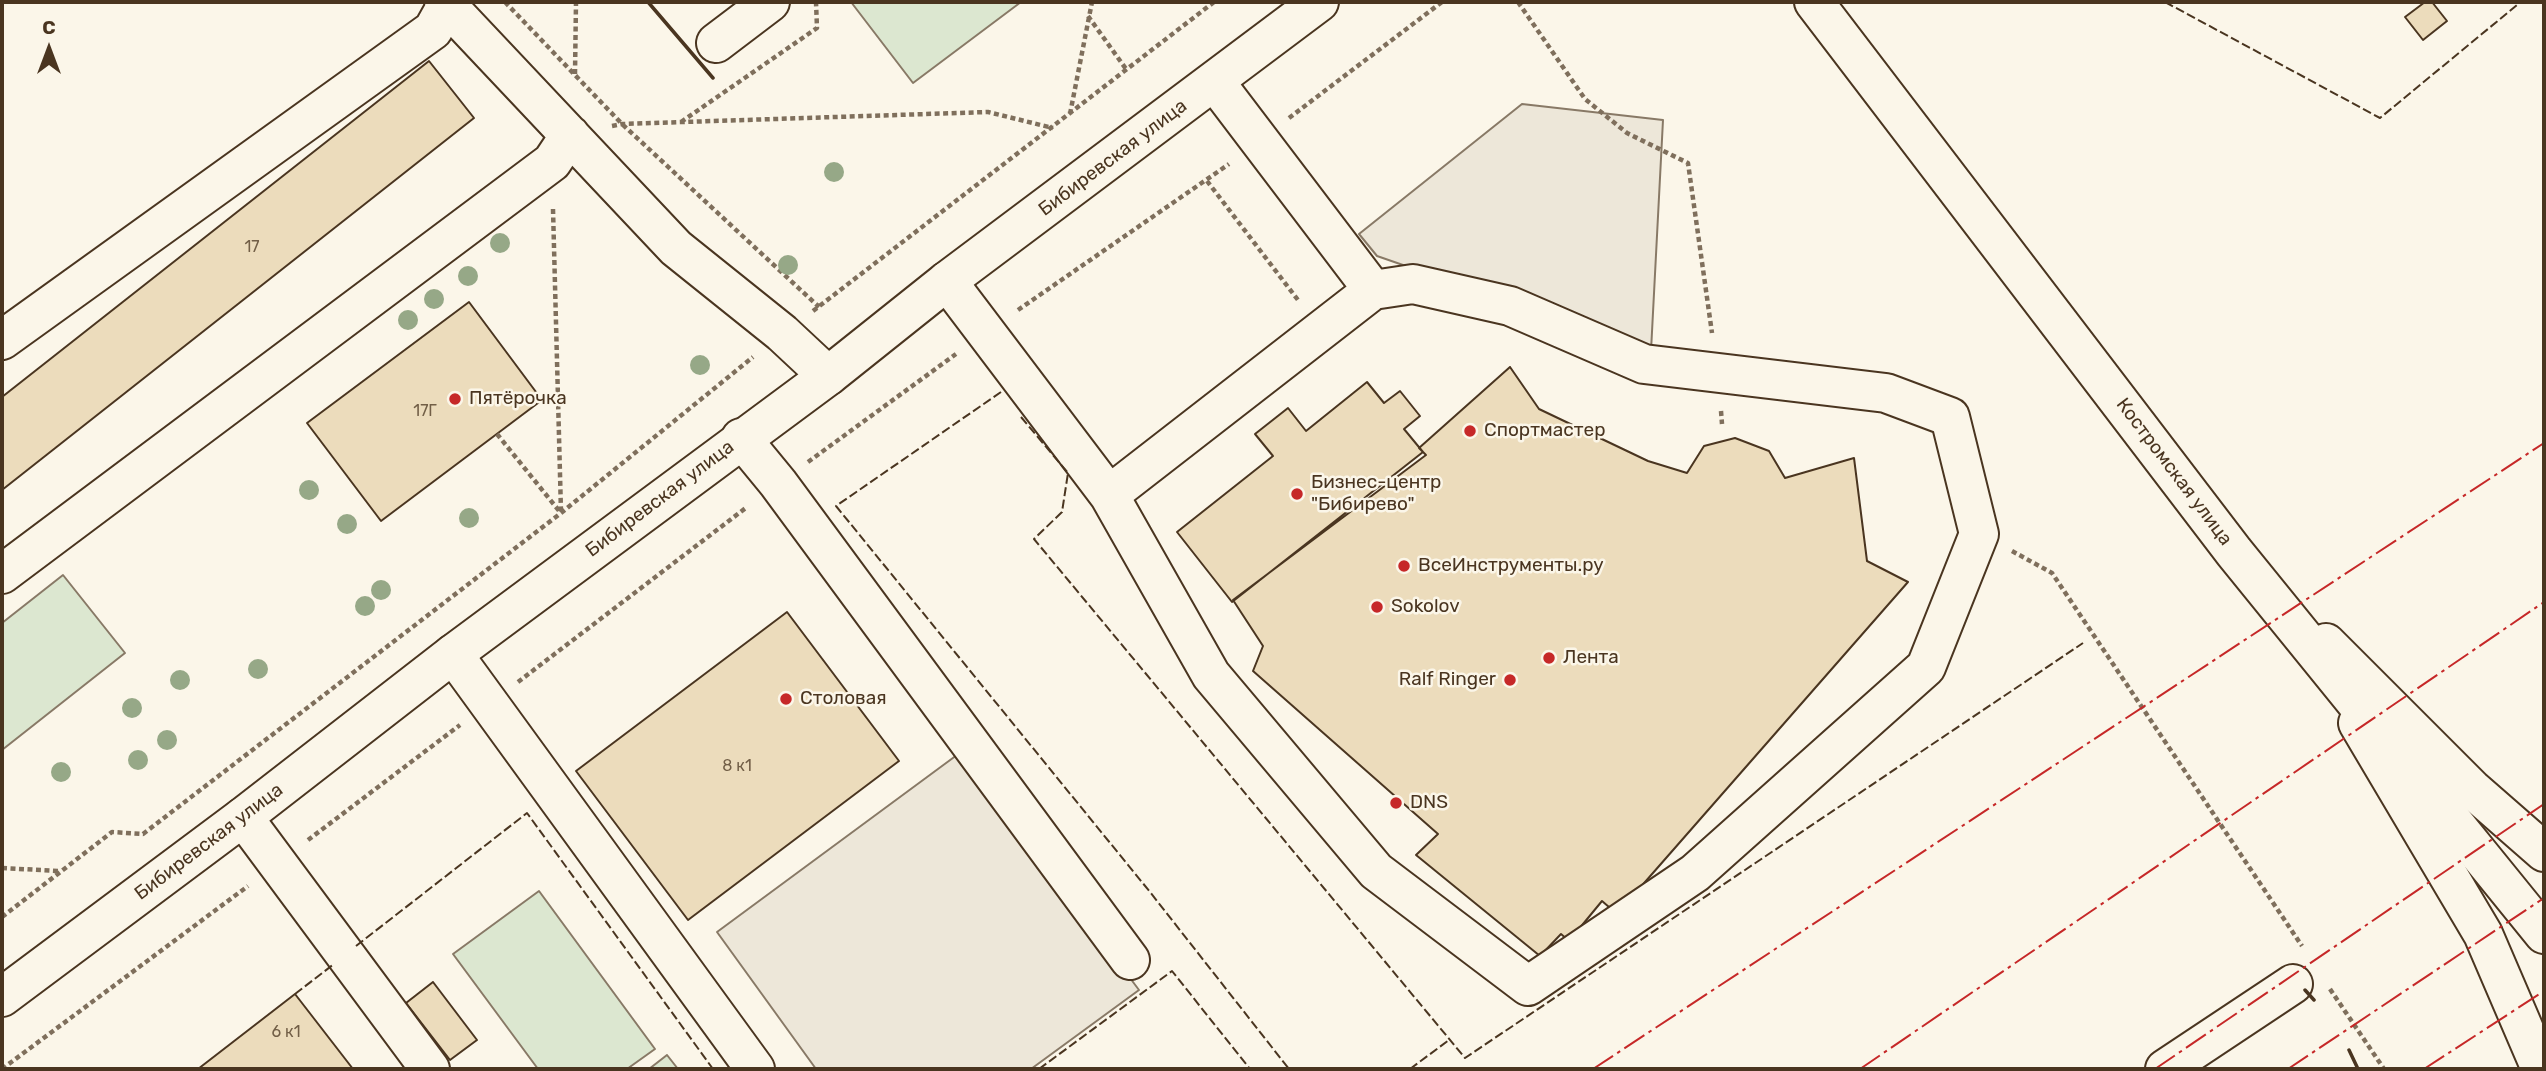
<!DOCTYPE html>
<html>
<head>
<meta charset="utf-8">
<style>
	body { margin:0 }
	#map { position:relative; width:2546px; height:1071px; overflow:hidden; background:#fbf6e9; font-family:Rubik,sans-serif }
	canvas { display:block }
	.frame { position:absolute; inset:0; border:4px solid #4a3520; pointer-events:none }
	.north { position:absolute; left:14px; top:14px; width:70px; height:70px; -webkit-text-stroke:5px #fbf6e9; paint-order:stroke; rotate:0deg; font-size:19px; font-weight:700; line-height:28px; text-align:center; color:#4a3520 }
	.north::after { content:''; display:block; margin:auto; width:24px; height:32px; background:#4a3520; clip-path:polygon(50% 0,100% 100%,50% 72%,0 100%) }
</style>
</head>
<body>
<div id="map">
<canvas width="2546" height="1071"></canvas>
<div class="frame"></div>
<div class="north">С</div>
</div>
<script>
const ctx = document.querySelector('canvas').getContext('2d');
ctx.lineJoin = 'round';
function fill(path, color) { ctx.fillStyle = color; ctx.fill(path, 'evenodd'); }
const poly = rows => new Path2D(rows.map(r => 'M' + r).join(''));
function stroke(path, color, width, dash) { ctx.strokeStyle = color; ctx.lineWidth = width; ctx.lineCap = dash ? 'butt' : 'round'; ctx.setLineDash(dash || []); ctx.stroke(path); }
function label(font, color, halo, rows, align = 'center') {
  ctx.font = font + ' Rubik,sans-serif'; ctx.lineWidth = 5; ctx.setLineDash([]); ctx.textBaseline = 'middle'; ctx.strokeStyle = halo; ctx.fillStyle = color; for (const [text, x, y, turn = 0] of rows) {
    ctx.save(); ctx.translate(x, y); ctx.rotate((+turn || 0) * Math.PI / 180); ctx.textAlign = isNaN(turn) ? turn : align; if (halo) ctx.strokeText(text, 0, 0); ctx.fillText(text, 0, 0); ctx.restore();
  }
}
const green = poly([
	[851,2,1021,2,913,83,851,2],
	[63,575,125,653,2,750,2,623,63,575],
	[539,891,655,1049,627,1069,538,1069,453,954,539,891],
	[667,1055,678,1069,649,1069,667,1055]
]);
fill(green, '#dce7d0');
stroke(green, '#887966', 2);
const parking = poly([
	[1522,104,1663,120,1651,351,1377,256,1359,234,1522,104],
	[961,752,1139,990,1031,1069,816,1069,717,932,961,752]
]);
fill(parking, '#ede7d9');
stroke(parking, '#887966', 2);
const building = poly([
	[2425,2,2432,2,2447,21,2423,40,2405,17,2425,2],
	[429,61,474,118,2,490,2,397,429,61],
	[469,302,542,400,381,521,307,423,469,302],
	[1510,367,1539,409,1648,461,1687,473,1704,446,1735,438,1769,451,1785,478,1854,458,1867,561,1908,582,1617,914,1602,901,1569,941,1561,934,1540,956,1416,855,1438,834,1253,671,1263,646,1233,600,1426,455,1419,448,1510,367],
	[1367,382,1384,403,1400,391,1420,416,1404,429,1423,452,1232,602,1177,532,1273,456,1255,434,1288,408,1306,431,1367,382],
	[787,612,899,761,688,920,576,771,787,612],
	[433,982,477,1040,450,1060,406,1003,433,982],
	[295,994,353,1069,198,1069,295,994]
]);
fill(building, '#ecdcbc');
stroke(building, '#4a3520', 2);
const minor = poly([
	[444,2,676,248,782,333,828,376],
	[716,43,770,2],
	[1215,82,1373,290],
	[947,281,1109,495,1373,290,1413,284,1510,306,1644,364,1886,393,1950,417,1979,534,1926,667,1695,873,1528,986,1376,871,1211,675,1109,495],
	[2,340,433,30,447,5],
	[741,438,778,483,1130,960],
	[2,574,552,162,570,135],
	[2326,643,2472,789,2544,852],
	[453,654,755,1069],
	[2358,723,2483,934,2541,1069],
	[243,817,430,1069],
	[2165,1069,2293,984]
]);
const major = poly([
	[1814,2,2234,552,2544,934],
	[2,997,243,817,453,654,828,376,947,281,1319,2]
]);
stroke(minor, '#4a3520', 42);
stroke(major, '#4a3520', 42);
stroke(poly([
	[505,2,622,124,819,307],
	[1518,2,1585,99,1627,133,1688,163,1712,333],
	[1088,16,1126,69],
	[575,74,576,2],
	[1070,114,1092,2],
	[1289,118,1442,2],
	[681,122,817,28,816,2],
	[612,126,622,124,988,112,1053,128],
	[1207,181,1298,300],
	[553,209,561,512],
	[1018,310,1229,164],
	[813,311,1214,2],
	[1721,411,1722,424],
	[497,434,560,512],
	[808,462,956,354],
	[2012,551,2052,573,2302,946],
	[518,682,747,507],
	[308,840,460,725],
	[2,868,60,871],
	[2,917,112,832,143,834,561,513,753,357],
	[2330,989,2384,1069],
	[2,1069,248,886]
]), '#7f6f5c', 4.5, [5, 3.5]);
stroke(minor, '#fbf6e9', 38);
stroke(major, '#fbf6e9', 38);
stroke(poly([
	[2165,2,2380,118,2517,5,2515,2],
	[2,119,2,120],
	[1001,392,836,506,1150,892,1289,1069],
	[1021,417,1068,473,1062,512,1034,539,1465,1058,2083,643],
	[356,946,527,813,713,1069],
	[295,994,334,964],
	[1039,1069,1172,971,1250,1069],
	[1410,1069,1449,1040]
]), '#4a3520', 2, [9, 3.5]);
stroke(poly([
	[648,2,713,78],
	[2305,990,2314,1000],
	[2349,1050,2358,1069]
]), '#4a3520', 3.5);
stroke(poly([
	[1593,1069,2544,443],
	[1860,1069,2544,602],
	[2155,1069,2544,804],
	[2288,1069,2544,898],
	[2424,1069,2544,991]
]), '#c62828', 2, [24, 5, 3.5, 5]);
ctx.fillStyle = '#96a887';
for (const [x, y] of [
	[834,172],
	[500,243],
	[788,265],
	[468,276],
	[434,299],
	[408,320],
	[700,365],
	[309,490],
	[469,518],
	[347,524],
	[381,590],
	[365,606],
	[258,669],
	[180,680],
	[132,708],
	[167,740],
	[138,760],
	[61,772]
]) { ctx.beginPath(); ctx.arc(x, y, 10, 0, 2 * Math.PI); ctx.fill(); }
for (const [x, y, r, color] of [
	[455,399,7,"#c62828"],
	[1470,431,7,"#c62828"],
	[1297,494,7,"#c62828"],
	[1404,566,7,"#c62828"],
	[1377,607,7,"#c62828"],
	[1549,658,7,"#c62828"],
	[1510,680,7,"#c62828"],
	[786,699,7,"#c62828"],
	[1396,803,7,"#c62828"]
]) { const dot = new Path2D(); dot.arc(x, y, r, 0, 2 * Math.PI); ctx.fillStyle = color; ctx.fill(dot); stroke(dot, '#fbf6e9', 2.5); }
label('16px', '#725f47', null, [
	["17",252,247],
	["17Г",425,411],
	["8 к1",737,766],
	["6 к1",286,1032]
]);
label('19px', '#4a3520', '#fbf6e9', [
	["Бибиревская улица",1113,158,-37],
	["Костромская улица",2174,472,53],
	["Бибиревская улица",660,499,-37],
	["Бибиревская улица",209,842,-37]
]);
label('19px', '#4a3520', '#fbf6e9', [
	["Пятёрочка",469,399],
	["Спортмастер",1484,431],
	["Бизнес-центр",1311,483],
	["\"Бибирево\"",1311,505],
	["ВсеИнструменты.ру",1418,566],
	["Sokolov",1391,607],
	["Лента",1563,658],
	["Ralf Ringer",1496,680,"right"],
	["Столовая",800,699],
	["DNS",1410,803]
], 'left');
</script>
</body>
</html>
